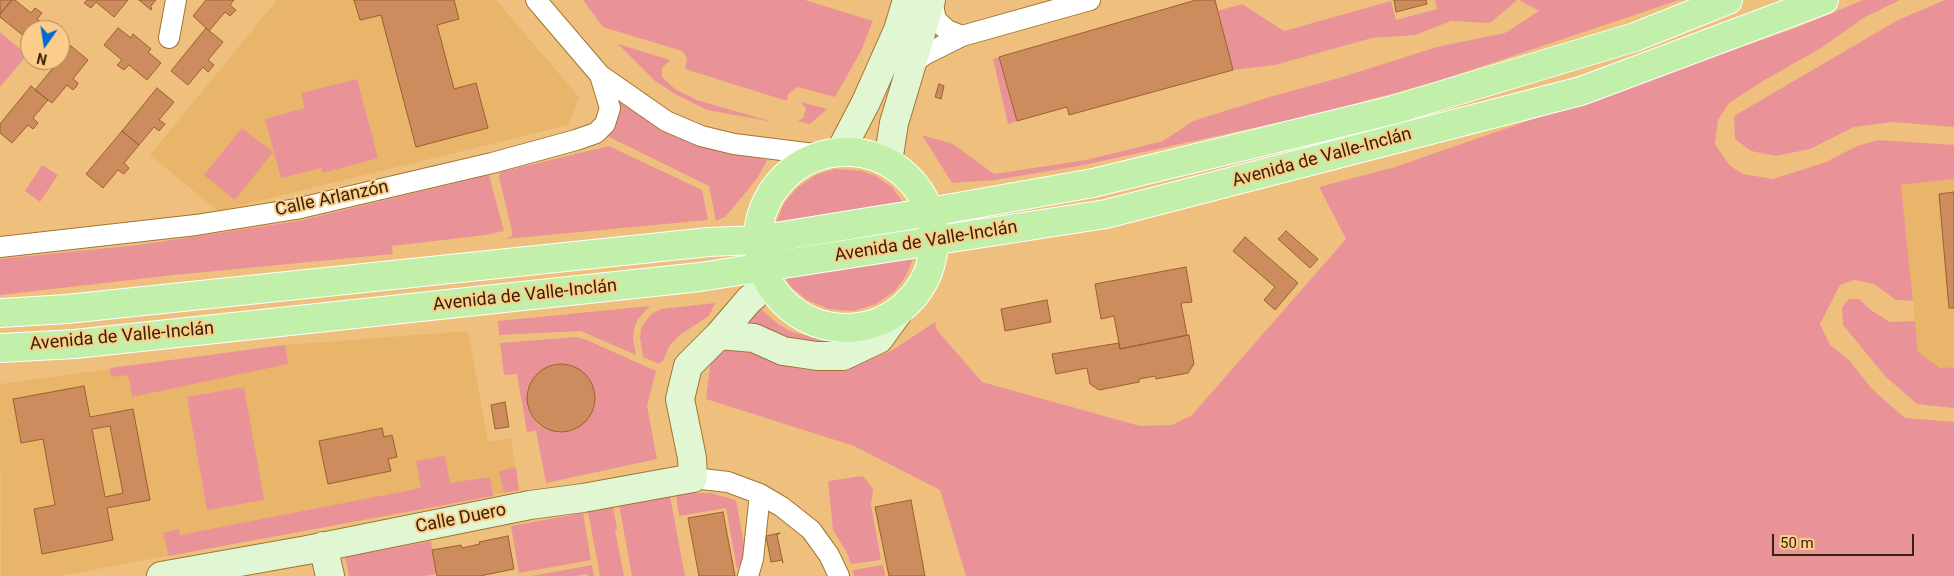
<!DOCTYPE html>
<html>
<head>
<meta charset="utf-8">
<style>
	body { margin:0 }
	#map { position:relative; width:1954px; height:576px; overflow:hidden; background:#efc07d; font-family:Roboto,sans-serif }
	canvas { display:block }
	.north { position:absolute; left:20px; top:20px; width:50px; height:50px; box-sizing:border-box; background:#fccd8a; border:1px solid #ad8956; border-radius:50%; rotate:193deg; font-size:14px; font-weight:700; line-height:20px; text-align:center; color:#362407 }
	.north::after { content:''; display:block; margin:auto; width:18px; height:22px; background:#016ad2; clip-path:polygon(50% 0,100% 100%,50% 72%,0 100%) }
	.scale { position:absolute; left:1772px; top:534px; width:142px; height:22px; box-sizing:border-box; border:2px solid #362407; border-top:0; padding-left:6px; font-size:15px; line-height:18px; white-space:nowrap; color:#362407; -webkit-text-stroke:4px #fccd8a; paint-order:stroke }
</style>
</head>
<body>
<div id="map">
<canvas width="1954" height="576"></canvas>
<div class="north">N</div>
<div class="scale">50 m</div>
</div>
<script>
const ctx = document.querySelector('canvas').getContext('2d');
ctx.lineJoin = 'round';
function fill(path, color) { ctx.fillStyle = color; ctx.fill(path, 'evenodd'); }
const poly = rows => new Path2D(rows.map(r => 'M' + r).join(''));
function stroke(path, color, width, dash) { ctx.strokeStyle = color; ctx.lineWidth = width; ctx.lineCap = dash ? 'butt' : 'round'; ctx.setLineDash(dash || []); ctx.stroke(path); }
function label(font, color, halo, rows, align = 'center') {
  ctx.font = font + ' Roboto,sans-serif'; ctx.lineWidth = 4; ctx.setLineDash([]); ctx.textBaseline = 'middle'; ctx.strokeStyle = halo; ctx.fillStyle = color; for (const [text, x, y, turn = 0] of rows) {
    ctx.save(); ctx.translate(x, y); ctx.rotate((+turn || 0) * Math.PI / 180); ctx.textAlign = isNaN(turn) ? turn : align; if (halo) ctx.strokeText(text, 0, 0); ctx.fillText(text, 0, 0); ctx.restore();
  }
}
fill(poly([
	[277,0,496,0,579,97,568,125,218,211,150,155],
	[1954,179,1954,367,1940,368,1918,352,1901,185],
	[468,331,488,442,511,438,519,490,60,576,1,576,0,384,285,345]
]), '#e8b56a');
fill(poly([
	[583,0,805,0,873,21,861,51,835,97,798,87,788,94,787,101,685,69,687,58,682,51,603,27],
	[1435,0,1517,0,1490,23,1451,21,1415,35,1372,38,1275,65,1233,70,1217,11,1242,4,1284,31,1391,1,1396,20,1437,9],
	[1519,0,1679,0,1441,80,1322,113,1084,165,995,180,952,183,922,135,953,144,994,174,1086,160,1163,141,1193,121,1273,96,1339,78,1437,47,1505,33,1539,11],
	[1863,0,1900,0,1865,17,1821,48,1763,81,1729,103,1718,120,1715,144,1730,166,1743,174,1773,179,1826,162,1857,146,1878,140,1954,145,1954,179,1901,185,1913,301,1896,300,1874,284,1854,280,1840,285,1820,324,1830,345,1849,360,1872,389,1905,418,1954,422,1954,576,966,576,940,490,854,446,706,399,711,359,728,349,746,347,779,363,805,370,839,371,863,363,891,351,935,322,937,330,982,382,1140,426,1172,425,1192,415,1346,239,1319,187,1395,167,1796,28],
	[1945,0,1954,0,1954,127,1894,122,1854,127,1810,149,1776,156,1751,151,1735,139,1734,116,1898,20],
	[0,32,27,55,0,87],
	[618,44,670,60,662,68,662,77,675,89,697,100,773,122,707,110,675,94,655,81],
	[999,57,1017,121,1008,124,993,59],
	[357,79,378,158,323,173,321,168,281,178,265,119,305,108,301,93],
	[615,97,652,123,717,150,767,160,758,177,742,197,725,217,716,221,709,186,603,134],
	[801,102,827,109,810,124,798,121,803,118,806,109],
	[242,128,273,152,235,200,204,175],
	[609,146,702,190,708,220,505,239,512,236,512,231,499,177,500,172],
	[42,165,58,175,40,202,25,191],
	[835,169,862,171,874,175,892,187,905,205,776,223,784,203,798,187,816,175],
	[489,175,504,231,486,235,392,246,393,254,174,275,0,295,0,259,138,245,298,221],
	[914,256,907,274,895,291,876,304,853,311,829,309,807,300,791,287,783,274],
	[1849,299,1859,299,1872,311,1890,322,1915,321,1918,352,1940,368,1954,367,1954,408,1917,404,1885,376,1843,325,1842,307],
	[715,303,709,316,681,334,670,345,663,361,659,364,643,357,640,338,641,328,651,314,661,309],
	[650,306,638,319,634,329,633,339,636,355,581,331,499,335,498,321],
	[760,308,777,323,790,331,829,342,810,350,742,322],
	[575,337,587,340,656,371,647,406,657,459,546,483,536,431,527,432,517,374,504,375,500,343],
	[554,364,573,366,589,378,595,397,590,416,576,429,558,433,539,426,531,415,528,405,527,390,536,374],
	[285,345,288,364,132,397,129,379,126,375,111,377,110,368],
	[244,387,264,500,207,510,187,397],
	[445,456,450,483,490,477,493,496,169,556,163,533,179,529,180,535,421,488,416,461],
	[516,467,519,490,504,493,499,471],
	[863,476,873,489,871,505,881,560,851,564,847,553,833,530,828,481],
	[683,493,711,493,736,500,746,556,737,569,726,508,679,516,676,495],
	[670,496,685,576,632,576,619,505],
	[613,507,617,529,615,530,624,576,600,576,588,512],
	[583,513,591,560,519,573,511,526],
	[431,541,437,574,424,576,349,576,345,557],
	[592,565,594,576,588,576,587,574,574,576,532,576],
	[883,565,885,576,854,576,853,570]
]), '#e99398');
const building = poly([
	[0,0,12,0,0,14,0,0],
	[12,0,15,0,31,13,35,8,42,13,37,19,51,30,30,30,30,41,0,17,0,14,12,0],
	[87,0,128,0,114,17,96,2,91,8,84,3,87,0],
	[139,0,156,0,150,7,152,8,151,10,139,0],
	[206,0,234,0,230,5,236,10,230,16,225,12,209,31,193,16,206,0],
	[354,0,454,0,459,19,437,25,454,89,476,83,488,128,416,147,381,15,360,20,354,0],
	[1196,0,1215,0,1233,70,1069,115,1067,107,1017,121,999,57,1196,0],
	[1394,0,1426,0,1427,4,1396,12,1394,0],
	[118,28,131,38,133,34,151,49,148,52,161,63,147,80,129,65,124,70,117,65,122,60,104,45,118,28],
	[206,28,223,42,208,60,214,65,208,72,203,67,188,85,171,71,206,28],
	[71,46,88,60,73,79,78,83,76,87,73,90,67,85,52,103,35,90,71,46],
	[939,84,944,86,941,99,935,97,939,84],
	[31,86,48,100,33,118,38,123,33,129,28,125,12,143,0,133,0,124,31,86],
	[157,88,174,102,159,120,165,124,159,131,154,127,139,145,122,131,157,88],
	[122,131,139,145,124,163,129,168,124,174,118,170,103,188,86,174,122,131],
	[1954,192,1954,308,1949,308,1939,194,1954,192],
	[1286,231,1318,259,1310,268,1278,239,1286,231],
	[1245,237,1298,283,1275,310,1264,300,1275,287,1233,251,1245,237],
	[1186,267,1192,302,1181,303,1187,335,1120,349,1114,316,1101,319,1095,284,1186,267],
	[1047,300,1051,322,1005,331,1001,309,1047,300],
	[1189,335,1194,364,1188,373,1156,379,1155,376,1139,379,1139,382,1099,390,1090,384,1087,368,1056,374,1052,354,1119,343,1120,349,1189,335],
	'527 398a34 34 0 1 1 68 0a34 34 0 1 1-68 0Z',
	[84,386,90,417,133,409,150,500,107,508,113,540,42,554,34,509,55,505,43,439,21,443,13,399,84,386],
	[110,426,123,493,105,497,92,429,110,426],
	[505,402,509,427,495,429,491,405,505,402],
	[382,428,384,437,392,435,397,457,388,459,391,471,328,484,319,441,382,428],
	[911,500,925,576,889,576,875,507,911,500],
	[723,512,735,576,699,576,688,518,723,512],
	[780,533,777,535,783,563,782,560,771,562,766,536,780,533],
	[508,536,514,569,480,576,437,576,432,550,461,545,462,548,480,544,479,542,508,536]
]);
fill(building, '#cc8c5e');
stroke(building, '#9c5f31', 1);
const street = poly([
	[536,0,600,75,666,121,701,136,734,144,822,155],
	[932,0,936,20,947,30,962,36],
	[169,38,176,0],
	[911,65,924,55,962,36,1090,0],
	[0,247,196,225,296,209,492,163,576,140,596,133,605,124,610,108,600,75],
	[693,478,728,482,760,494,782,507,811,530,829,555,839,576],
	[748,576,753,559,760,494]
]);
const secondary = poly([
	[840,152,866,102,898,30,907,0],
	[888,162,894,123,931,0],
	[719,335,754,338,783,351,817,356,843,356,879,339,900,310],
	[323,546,330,576],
	[161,576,307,550,530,505,583,498,693,478,692,458,680,399,688,366,719,335,749,300,769,283]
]);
const primary = poly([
	'758 240a88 88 0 1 1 176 0a88 88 0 1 1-176 0Z',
	[0,313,67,309,709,242,757,240,930,212,1093,183,1393,110,1635,37,1728,0],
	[0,348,75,344,700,277,1106,214,1581,91,1824,0]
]);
stroke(street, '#a07531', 22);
stroke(secondary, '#a07531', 30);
stroke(primary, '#fff', 30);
stroke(street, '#fff', 20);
stroke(secondary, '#e1f7d4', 28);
stroke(primary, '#c2efaa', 28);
label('18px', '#362407', '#fccd8a', [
	["Avenida de Valle-Inclán",1322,158,-15],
	["Calle Arlanzón",332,199,-12],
	["Avenida de Valle-Inclán",926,242,-9],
	["Avenida de Valle-Inclán",525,296,-6],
	["Avenida de Valle-Inclán",122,337,-5],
	["Calle Duero",461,519,-11]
]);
</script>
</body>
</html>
